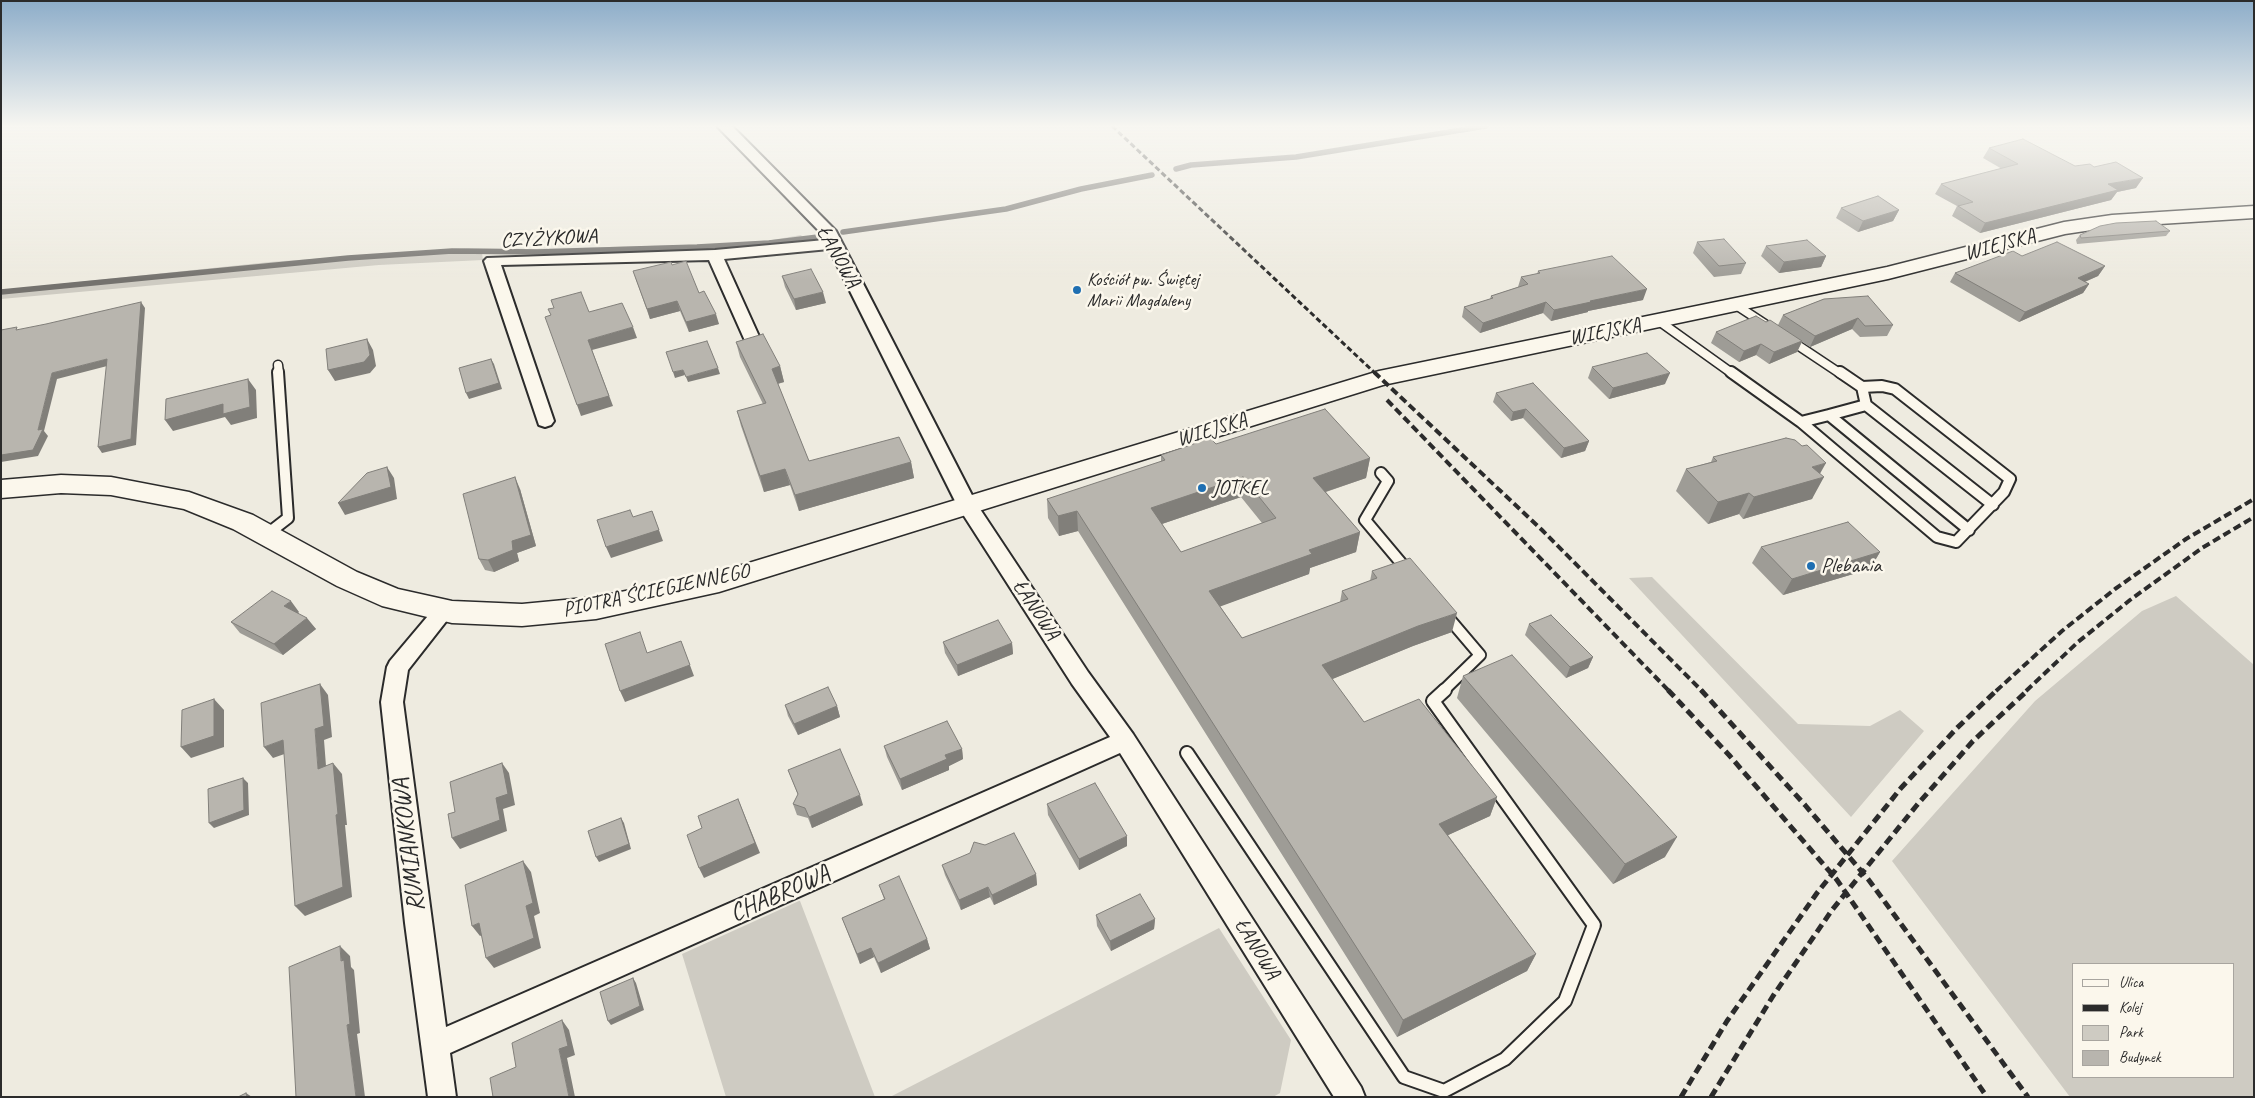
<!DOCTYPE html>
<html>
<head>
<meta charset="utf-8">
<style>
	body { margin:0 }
	#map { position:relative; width:2255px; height:1098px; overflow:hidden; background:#eeebe0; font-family:Caveat,sans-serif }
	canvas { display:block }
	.frame { position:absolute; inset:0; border:2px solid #2b2b2b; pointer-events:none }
	.legend { position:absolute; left:2072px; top:963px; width:162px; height:115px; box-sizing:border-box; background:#fbf7ec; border:1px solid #a8a59f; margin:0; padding:6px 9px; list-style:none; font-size:15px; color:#2b2b2b }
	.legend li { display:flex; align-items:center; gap:10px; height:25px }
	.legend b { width:25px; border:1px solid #a8a59f }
</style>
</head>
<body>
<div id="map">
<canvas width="2255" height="1098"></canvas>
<div class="frame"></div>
<ul class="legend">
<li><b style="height:6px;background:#fbf7ec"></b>Ulica</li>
<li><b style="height:6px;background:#2b2b2b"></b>Kolej</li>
<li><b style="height:14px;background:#cecbc2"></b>Park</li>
<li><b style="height:14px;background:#b8b5ae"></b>Budynek</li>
</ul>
</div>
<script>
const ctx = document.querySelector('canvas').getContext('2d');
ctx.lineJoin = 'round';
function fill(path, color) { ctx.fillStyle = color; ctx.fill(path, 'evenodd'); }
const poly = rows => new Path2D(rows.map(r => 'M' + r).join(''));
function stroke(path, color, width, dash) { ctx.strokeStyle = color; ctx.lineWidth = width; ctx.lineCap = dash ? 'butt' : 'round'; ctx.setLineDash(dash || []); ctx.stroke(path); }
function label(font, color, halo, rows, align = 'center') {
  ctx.font = font + ' Caveat,sans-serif'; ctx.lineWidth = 5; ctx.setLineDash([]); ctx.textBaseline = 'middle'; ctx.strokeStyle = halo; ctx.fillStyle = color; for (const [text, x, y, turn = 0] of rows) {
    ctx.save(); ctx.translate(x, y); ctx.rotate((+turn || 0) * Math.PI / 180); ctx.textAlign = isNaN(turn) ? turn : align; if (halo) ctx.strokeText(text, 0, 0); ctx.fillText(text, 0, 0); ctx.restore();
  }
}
fill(poly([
	[801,235,806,241,775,244,712,249,482,253,483,260,379,265,1,299,1,290,270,262,467,248,534,249,721,244,772,240],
	[1652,577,1798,724,1870,726,1900,710,1924,731,1851,817,1629,578],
	[2176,596,2254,665,2254,1097,2070,1097,1892,861,2035,701,2142,611],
	[2074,964,2234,964,2234,1077,2074,1077],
	[799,901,800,901,875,1097,726,1097,682,954],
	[1219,928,1291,1040,1280,1093,1273,1097,890,1097]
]), '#cecbc2');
stroke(poly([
	[1176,169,1191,165,1296,157,1486,126],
	[843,232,1006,209,1081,189,1152,175],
	[1,292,348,258,452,251,537,252,697,247,769,243,818,237]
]), '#74726e', 5.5);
const laneFar2 = poly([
	[1736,305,1765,324],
	[1659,321,1733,374],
	[1790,340,1841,374],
	[278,365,279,374]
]);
const laneFar1 = poly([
	[1731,372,1801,422,1937,537,1956,542,2004,492,2010,479,1895,389,1882,386,1862,387,1840,372],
	[1866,405,1993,505],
	[1829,415,1866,405,1862,387],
	[1801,422,1829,415,1969,530],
	[1381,473,1388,481,1365,520,1407,570],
	[266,535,288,518,278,372],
	[1443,691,1480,655,1446,615]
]);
const lane = poly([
	[1187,753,1404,1077,1444,1091,1505,1059,1565,1001,1594,925,1433,701,1445,690]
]);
const street = poly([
	[717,126,732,126,836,231,976,503,1088,672,1133,734,1361,1087,1365,1097,1334,1097,1120,753,450,1053,456,1097,428,1097,405,923,381,702,387,667,390,661,438,604,445,602,452,604,455,610,408,670,403,702,446,1027,1110,737,1072,684,957,505,829,249,724,259,762,343,760,347,754,348,748,347,746,343,709,260,501,265,554,421,551,425,545,427,539,425,484,261,487,258,715,250,825,240,821,233,717,126]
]);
const secondary = poly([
	[2254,206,2254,218,2112,227,2065,234,1888,279,1383,385,719,592,596,619,522,626,452,623,382,606,337,586,233,529,184,509,111,495,61,493,1,498,1,480,61,475,111,477,189,492,253,515,357,572,398,589,452,601,522,604,596,597,719,572,1379,371,1887,267,2064,222,2112,215,2254,206]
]);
stroke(laneFar2, '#2b2b2b', 11);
stroke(laneFar1, '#2b2b2b', 14);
stroke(lane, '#2b2b2b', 16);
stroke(street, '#2b2b2b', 4);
stroke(secondary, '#2b2b2b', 3);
stroke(laneFar2, '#fbf7ec', 8);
stroke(laneFar1, '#fbf7ec', 10);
stroke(lane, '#fbf7ec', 12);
fill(street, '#fbf7ec');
fill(secondary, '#fbf7ec');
stroke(poly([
	[1112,126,1376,374]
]), '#2b2b2b', 3, [5.5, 3]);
stroke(poly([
	[1374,372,1542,530,1702,691],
	[1387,400,1669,691],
	[1996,691,2062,631,2115,589,2186,539,2254,499],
	[2026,691,2078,642,2130,600,2202,548,2254,517]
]), '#2b2b2b', 4, [8, 4]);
stroke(poly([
	[1668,690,1729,755,1837,880,1987,1097],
	[1701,690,1805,805,1868,879,2028,1097],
	[1681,1097,1727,1021,1817,893,1901,788,1957,728,1997,690],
	[1711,1097,1773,996,1832,910,1917,805,1973,741,2028,690]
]), '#2b2b2b', 5, [9, 5]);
fill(poly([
	[1989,148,2075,166,2136,188,2117,192,2111,200,1980,233,1952,216,1957,206,1935,194,1941,184,2002,169,1983,158],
	[1841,208,1899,210,1893,221,1858,232,1836,218],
	[2170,231,2166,236,2077,244,2076,240,2080,235],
	[1697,242,1746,263,1741,274,1714,277,1693,253],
	[1766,246,1826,256,1821,267,1779,273,1761,256],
	[2022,256,2105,266,2098,276,2085,282,2089,284,2083,293,2019,322,1950,282,1955,273],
	[672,265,699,293,719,324,689,332,680,311,650,319,633,271],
	[1538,271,1643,300,1588,311,1588,312,1551,321,1543,313,1480,333,1462,317,1464,307,1490,299,1491,296,1518,287,1521,277,1537,274],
	[782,276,826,303,796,310,785,287],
	[1824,299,1893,325,1887,336,1860,337,1852,329,1810,347,1802,342,1797,352,1769,364,1756,355,1739,362,1711,343,1716,332,1766,322,1778,325,1783,315],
	[736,342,780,366,784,382,778,384,809,461,911,462,914,478,799,511,790,485,764,492,741,426,737,411,763,404,740,357],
	[1592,367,1665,384,1609,399,1588,378],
	[1496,393,1589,441,1585,451,1561,458,1523,418,1511,421,1493,402],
	[1216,444,1370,458,1366,478,1326,492,1360,532,1356,552,1310,568,1309,574,1220,606,1242,638,1340,602,1342,591,1370,581,1372,571,1452,632,1413,646,1332,679,1364,722,1497,797,1490,816,1448,835,1536,954,1527,971,1397,1037,1078,531,1059,536,1048,518,1047,499,1161,462,1161,455],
	[1241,497,1262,523,1181,552,1162,524],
	[1713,457,1820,474,1812,499,1743,519,1739,514,1708,524,1676,491,1686,469,1711,462],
	[520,489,536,546,517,553,519,561,494,572,485,570,479,559],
	[1761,547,1880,552,1870,569,1783,595,1752,563],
	[299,612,298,613,316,629,283,655,240,633,231,622],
	[1529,624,1593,657,1588,668,1566,678,1525,635],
	[943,642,1012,643,1013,654,958,676,945,653],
	[1463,676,1665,857,1613,884,1457,698],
	[785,705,837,706,840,717,798,735,788,716],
	[884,746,962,749,963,759,949,766,949,770,902,790,887,757],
	[788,770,863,805,812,828,808,818,797,815,793,804,798,795],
	[1047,804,1127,846,1079,870,1048,815],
	[942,865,1036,874,1037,885,994,905,990,897,961,910,945,875],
	[879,885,927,939,930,949,881,973,874,957,860,964,842,918,884,899],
	[1096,915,1155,919,1154,929,1111,951,1097,926]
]), '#9e9c96');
fill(poly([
	[2143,178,2136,188,2117,192,2111,200,1980,233,1985,223,2108,184],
	[1899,210,1893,221,1858,232,1863,221],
	[1826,256,1821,267,1779,273,1784,262],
	[2105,266,2098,276,2072,287,2078,278],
	[2089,284,2083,293,2019,322,2025,312],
	[1647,289,1643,300,1588,311,1588,312,1551,321,1554,310,1590,301],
	[823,292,826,303,796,310,794,299],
	[677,301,680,311,650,319,647,309],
	[141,302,145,308,136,445,102,453,98,447],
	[1546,302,1543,313,1480,333,1483,323],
	[716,314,719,324,689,332,686,322],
	[1858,318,1852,329,1810,347,1815,336],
	[633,327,637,338,592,350,613,406,581,416,577,405,588,340],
	[367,339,373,350,376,366,370,373,335,381,328,370],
	[1802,341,1797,352,1769,364,1774,352],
	[1761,344,1756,355,1739,362,1744,351],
	[107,359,111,365,57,379,44,431,48,436,38,456,1,462,1,455,38,430,52,373],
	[491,359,494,364,502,389,469,399,466,393],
	[780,366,784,382,776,384,772,369],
	[718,368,720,374,688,382,686,377],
	[683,370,685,375,675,378,673,372],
	[1670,373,1665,384,1609,399,1613,388],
	[248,379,256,390,257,418,231,425,225,417,173,431,165,420],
	[1526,409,1523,418,1511,421,1513,412],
	[1589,441,1585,451,1561,458,1564,448],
	[1370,458,1366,478,1310,497,1313,478],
	[911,462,914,478,799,511,795,495],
	[1826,463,1817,479,1824,477,1812,499,1743,519,1754,497,1812,467],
	[387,467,394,478,397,499,345,515,338,503],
	[785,469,790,485,764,492,760,476],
	[515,477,520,489,536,546,517,553,519,561,494,572,488,560,512,541],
	[1243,477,1241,497,1150,528,1151,508],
	[1749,493,1739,514,1708,524,1718,502],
	[652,511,663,541,611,558,606,547],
	[1077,511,1078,531,1059,536,1058,516],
	[1360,532,1356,552,1310,568,1309,574,1208,611,1209,591,1309,550],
	[1880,552,1870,569,1783,595,1792,579],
	[291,601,299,612,292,618,284,606],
	[1457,613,1452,632,1413,646,1318,685,1322,665,1418,626],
	[307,618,316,629,283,655,274,644],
	[681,641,694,676,625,702,620,691],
	[1012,643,1013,654,958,676,957,665],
	[1593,657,1588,668,1566,678,1570,667],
	[320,684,328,695,332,737,324,740,327,779,318,769,315,729],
	[214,699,224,710,224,747,191,758,181,747],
	[837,706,840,717,798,735,794,724],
	[283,740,293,751,273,758,264,747],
	[962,749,963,759,949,766,949,770,902,790,900,779,945,755],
	[333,763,342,774,347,825,345,825,352,897,305,916,295,906,336,815],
	[502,763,509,773,515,805,503,809,507,831,460,849,452,838,496,798],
	[243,778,248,783,249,815,214,828,209,823],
	[860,795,863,805,812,828,809,817],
	[1497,797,1490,816,1433,842,1439,824],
	[738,799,760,853,704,878,699,868],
	[621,818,624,823,631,849,599,862,596,857],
	[1127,836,1127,846,1079,870,1079,859],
	[1677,837,1665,857,1613,884,1625,864],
	[523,861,531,872,540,913,534,916,541,948,494,968,486,958,526,906],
	[1036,874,1037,885,994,905,992,895],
	[988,887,990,897,961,910,959,900],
	[1155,919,1154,929,1111,951,1110,941],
	[479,923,487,933,480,936,472,926],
	[927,939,930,949,881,973,878,963],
	[340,946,350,956,351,967,354,970,360,1033,357,1034,365,1097,356,1097,347,1025],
	[871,948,874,957,860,964,857,954],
	[1536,954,1527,971,1397,1037,1403,1020],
	[633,978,636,983,644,1010,611,1025,608,1021],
	[562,1020,569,1030,575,1055,567,1058,575,1097,569,1097,559,1049],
	[246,1093,252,1097,247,1097]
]), '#817f7a');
const building = poly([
	[2023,139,2075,166,2090,164,2094,167,2116,162,2143,178,2108,184,2118,190,1985,223,1958,206,1973,202,1941,184,2018,164,1989,148,2023,139],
	[1878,196,1899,210,1863,221,1841,208,1878,196],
	[2156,221,2170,231,2081,238,2080,235,2100,226,2116,223,2156,221],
	[1724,239,1746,263,1719,266,1697,242,1724,239],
	[1807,240,1826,256,1784,262,1766,246,1807,240],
	[2057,242,2105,266,2078,278,2089,284,2025,312,1955,273,2013,251,2022,256,2057,242],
	[1612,256,1647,289,1590,301,1591,302,1554,310,1546,302,1483,323,1464,307,1493,298,1491,296,1528,284,1521,277,1540,273,1538,271,1612,256],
	[686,261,699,293,704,291,716,314,686,322,677,301,647,309,633,271,671,262,672,265,686,261],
	[811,269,823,292,794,299,782,276,811,269],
	[581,292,589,312,622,303,633,327,588,340,609,396,577,405,545,317,551,315,548,309,554,308,551,300,581,292],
	[1868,296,1893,325,1865,326,1858,318,1815,336,1783,315,1824,299,1868,296],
	[141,302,131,439,98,447,107,359,52,373,38,430,43,429,33,450,1,455,1,330,17,327,16,330,46,324,141,302],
	[1756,316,1766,322,1770,320,1802,341,1774,352,1761,344,1744,351,1716,332,1756,316],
	[763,334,780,366,772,369,809,461,899,437,911,462,795,495,785,469,760,476,737,411,766,403,736,342,763,334],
	[367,339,370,355,364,362,328,370,326,349,367,339],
	[707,341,718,368,686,377,683,370,673,372,666,352,707,341],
	[1647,353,1670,373,1613,388,1592,367,1647,353],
	[491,359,499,383,466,393,459,368,491,359],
	[248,379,250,407,223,414,223,404,165,420,166,399,248,379],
	[1533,383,1589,441,1564,448,1526,409,1513,412,1496,393,1533,383],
	[1325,409,1370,458,1313,478,1360,532,1309,550,1312,554,1209,591,1242,638,1348,599,1342,591,1377,578,1372,571,1410,558,1457,613,1418,626,1322,665,1364,722,1419,699,1497,797,1439,824,1536,954,1403,1020,1077,511,1058,516,1047,499,1165,460,1161,455,1205,440,1211,439,1216,444,1325,409],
	[1243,477,1276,518,1181,552,1151,508,1243,477],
	[1786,438,1795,440,1802,446,1807,445,1826,463,1812,467,1824,477,1754,497,1749,493,1718,502,1686,469,1717,461,1713,457,1786,438],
	[387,467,391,487,338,503,367,473,387,467],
	[515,477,531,535,512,541,513,550,488,560,479,559,463,494,515,477],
	[630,510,633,517,652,511,659,530,606,547,597,520,630,510],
	[1848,522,1880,552,1792,579,1761,547,1848,522],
	[272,591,291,601,284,606,307,618,274,644,231,622,272,591],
	[1551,615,1593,657,1570,667,1529,624,1551,615],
	[998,620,1012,643,957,665,943,642,998,620],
	[640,632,647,653,681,641,690,665,620,691,605,644,640,632],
	[1512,655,1677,837,1625,864,1463,676,1512,655],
	[320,684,324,726,315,729,318,769,333,763,338,814,336,815,343,887,295,906,283,740,264,747,261,703,320,684],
	[828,687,837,706,794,724,785,705,828,687],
	[214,699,214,736,181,747,182,710,214,699],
	[947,721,962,749,945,755,947,759,900,779,884,746,947,721],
	[840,749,860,795,809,817,805,808,793,804,798,794,788,770,840,749],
	[502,763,508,794,496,798,500,820,452,838,448,814,455,812,450,782,502,763],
	[243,778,244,810,209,823,208,789,243,778],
	[1095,783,1127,836,1079,859,1047,804,1095,783],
	[738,799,755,843,699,868,687,835,702,828,698,816,738,799],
	[621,818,629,844,596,857,588,831,621,818],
	[1014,833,1036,874,992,895,988,887,959,900,942,865,970,853,974,842,985,845,1014,833],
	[523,861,533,903,526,906,534,938,486,958,479,923,472,926,465,885,523,861],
	[899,876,927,939,878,963,871,948,857,954,842,918,885,899,879,885,899,876],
	[1140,894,1155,919,1110,941,1096,915,1140,894],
	[340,946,341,961,344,960,350,1024,347,1025,356,1097,296,1097,289,967,340,946],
	[633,978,640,1006,608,1021,600,992,633,978],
	[562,1020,568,1046,559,1049,569,1097,493,1097,490,1078,516,1067,512,1043,562,1020],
	[246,1093,247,1097,238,1097,246,1093]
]);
fill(building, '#b8b5ae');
stroke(building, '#817f7a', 1);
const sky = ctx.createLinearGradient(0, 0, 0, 280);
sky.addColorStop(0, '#8dadc9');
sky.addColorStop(0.45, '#f7f6f1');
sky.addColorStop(1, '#f7f6f100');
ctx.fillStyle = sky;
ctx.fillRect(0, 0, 2255, 280);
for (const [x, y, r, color] of [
	[1077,290,5,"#1f6fb2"],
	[1202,488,5,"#1f6fb2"],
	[1811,566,5,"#1f6fb2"]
]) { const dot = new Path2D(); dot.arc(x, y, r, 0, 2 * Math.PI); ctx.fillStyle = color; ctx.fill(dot); stroke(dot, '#fbf7ec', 2); }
label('18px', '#2b2b2b', '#fbf7ec', [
	["Kościół pw. Świętej",1087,280],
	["Marii Magdaleny",1087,301]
], 'left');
label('21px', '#2b2b2b', '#fbf7ec', [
	["CZYŻYKOWA",549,239,-3],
	["WIEJSKA",2000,245,-15],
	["ŁANOWA",838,257,60],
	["WIEJSKA",1605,332,-11],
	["WIEJSKA",1212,430,-17],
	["PIOTRA ŚCIEGIENNEGO",656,591,-12],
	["ŁANOWA",1036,610,56],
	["ŁANOWA",1257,949,58]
]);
label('21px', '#2b2b2b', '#fbf7ec', [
	["JOTKEL",1212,488],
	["Plebania",1821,566]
], 'left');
label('25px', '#2b2b2b', '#fbf7ec', [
	["RUMIANKOWA",409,845,-97],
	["CHABROWA",780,894,-24]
]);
</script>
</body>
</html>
